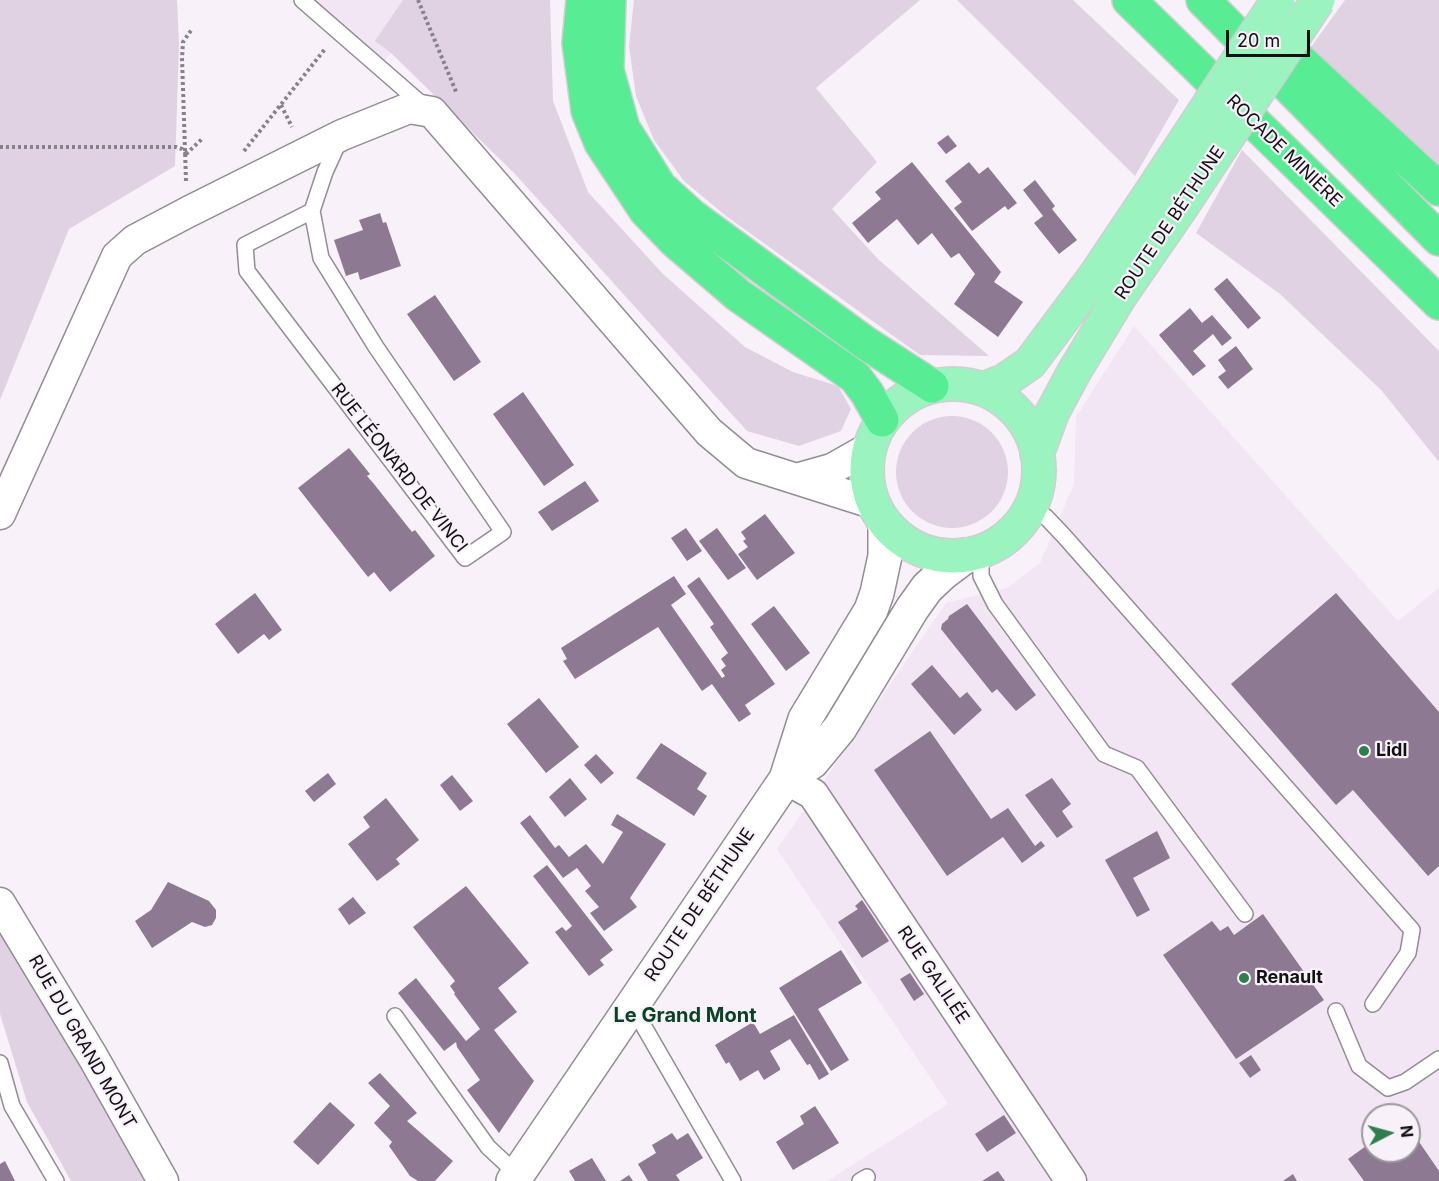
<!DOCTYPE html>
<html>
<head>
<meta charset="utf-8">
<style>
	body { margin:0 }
	#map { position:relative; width:1439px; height:1181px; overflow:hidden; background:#f8f1fa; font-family:Inter,sans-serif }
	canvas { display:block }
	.north { position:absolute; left:1361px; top:1103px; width:60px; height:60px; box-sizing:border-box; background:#f8f1fa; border:2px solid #9c979e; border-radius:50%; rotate:84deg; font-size:16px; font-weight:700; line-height:24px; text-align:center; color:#131013 }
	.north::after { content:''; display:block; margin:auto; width:21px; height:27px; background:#2f7e4e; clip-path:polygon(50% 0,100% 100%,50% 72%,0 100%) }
	.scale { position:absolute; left:1226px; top:30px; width:84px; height:27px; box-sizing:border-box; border:3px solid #131013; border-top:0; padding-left:8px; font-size:18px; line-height:21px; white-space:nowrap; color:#131013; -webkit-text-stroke:4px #f8f1fa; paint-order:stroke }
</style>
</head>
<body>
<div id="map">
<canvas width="1439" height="1181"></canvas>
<div class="north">N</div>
<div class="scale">20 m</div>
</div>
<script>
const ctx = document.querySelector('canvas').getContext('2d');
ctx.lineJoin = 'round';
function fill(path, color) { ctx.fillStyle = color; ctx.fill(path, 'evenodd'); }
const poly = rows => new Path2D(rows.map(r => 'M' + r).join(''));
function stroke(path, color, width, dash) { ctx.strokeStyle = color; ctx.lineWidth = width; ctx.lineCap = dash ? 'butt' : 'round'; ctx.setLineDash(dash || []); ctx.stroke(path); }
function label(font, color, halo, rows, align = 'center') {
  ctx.font = font + ' Inter,sans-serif'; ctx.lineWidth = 4.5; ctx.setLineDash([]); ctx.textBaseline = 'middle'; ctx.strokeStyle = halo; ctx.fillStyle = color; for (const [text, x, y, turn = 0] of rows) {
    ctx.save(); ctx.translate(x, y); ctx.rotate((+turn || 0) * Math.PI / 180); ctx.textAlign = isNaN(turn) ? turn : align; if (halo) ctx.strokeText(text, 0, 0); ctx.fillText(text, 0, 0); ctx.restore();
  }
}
fill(poly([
	[302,0,432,0,380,67],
	[1134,326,1398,621,1439,588,1439,1181,827,1181,948,1104,777,849,946,603,1007,588,1040,563,1074,484,1076,417],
	[1373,1115,1409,1115,1409,1151,1373,1151]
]), '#f2e5f4');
fill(poly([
	[0,0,177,0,179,45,175,166,69,229,0,400],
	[403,0,550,0,553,101,588,192,662,273,745,347,793,372,838,386,851,409,841,431,799,446,747,431,515,174,391,53,375,41],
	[634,0,920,0,816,88,877,162,832,209,878,259,989,356,920,355,726,216,684,181,654,140,636,96,629,46],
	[957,0,1073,0,1179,100,1135,176],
	[1345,0,1439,0,1439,165,1311,47],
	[1242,150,1439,351,1439,462,1382,391,1280,294,1196,233],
	'896 472a56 56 0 1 1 112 0a56 56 0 1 1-112 0Z',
	[0,920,155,1181,71,1181,27,1102,0,1014]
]), '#e0d1e3');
fill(poly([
	[948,135,957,146,946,154,937,143],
	[912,162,1001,272,994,282,1023,302,998,337,954,304,975,274,959,253,951,258,932,233,918,245,897,219,868,243,852,223,881,199,875,192],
	[969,162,979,174,988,167,1017,203,1008,210,1005,206,972,231,954,208,962,202,945,181],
	[1035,180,1055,206,1052,209,1077,240,1059,254,1034,223,1043,216,1023,190],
	[380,213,383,223,386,222,401,266,360,280,358,272,346,276,334,240,363,230,359,220],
	[1227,278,1261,318,1248,329,1214,289],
	[435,295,481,362,454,381,407,314],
	[1190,308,1202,323,1212,315,1232,338,1222,346,1213,334,1193,351,1206,366,1193,376,1159,335],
	[1236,346,1253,369,1228,389,1218,377,1226,371,1218,360],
	[523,392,574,465,544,486,493,414],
	[349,448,370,474,367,476,374,484,412,532,415,530,435,556,390,592,374,572,368,577,298,488],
	[585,481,599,501,552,531,538,512],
	[765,514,795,553,757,580,738,554,748,547,743,541,746,539,741,532],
	[686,528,702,551,687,561,671,538],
	[717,528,746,568,728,580,699,541],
	[674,576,686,594,671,605,722,678,725,676,721,670,726,666,721,659,728,653,710,627,714,624,687,586,699,577,775,684,745,705,751,714,739,722,712,684,702,691,658,627,575,679,563,661,567,659,561,648],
	[255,593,282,630,269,640,264,634,238,654,215,624],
	[1336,593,1439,712,1439,866,1428,876,1353,790,1336,805,1231,684],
	[967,604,1036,695,1016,711,997,689,992,693,941,629,942,624,948,619,949,616],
	[774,606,810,653,786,671,751,624],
	[932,665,960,698,967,692,982,710,954,735,911,684],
	[539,698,579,747,546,773,507,724],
	[930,731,991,819,1008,808,1035,846,1041,841,1045,846,1022,863,1003,837,947,876,874,770],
	[661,743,707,773,697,789,707,796,694,816,636,778],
	[596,754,614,773,601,784,584,765],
	[328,773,336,784,314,802,305,791],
	[452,775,473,801,460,811,440,785],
	[570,778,587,799,565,817,549,797],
	[1052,778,1071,804,1062,811,1073,827,1057,838,1025,795],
	[386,798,419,840,396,859,400,864,377,881,348,844,370,827,363,817],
	[617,814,666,844,630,898,637,907,604,931,590,913,599,907,585,891,591,886,577,868,563,878,520,823,530,815,555,848,559,845,569,857,586,844,603,864,623,832,611,825],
	[1157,831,1170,858,1133,878,1150,910,1137,917,1105,860],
	[547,865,613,950,600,960,604,965,589,976,555,932,562,927,566,931,572,926,533,876],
	[168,882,209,901,216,910,216,918,212,925,205,927,192,922,152,948,135,921,151,910],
	[466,886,529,963,498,988,517,1012,494,1030,534,1081,499,1133,467,1090,480,1080,457,1047,456,1042,444,1051,398,993,416,978,466,1041,480,1029,454,994,455,993,450,986,455,981,413,927],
	[353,897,366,913,349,925,338,909],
	[862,900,889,941,862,958,838,922,858,909,855,906],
	[1263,914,1324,1000,1236,1059,1163,955,1212,921,1220,931,1228,926,1234,935],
	[841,950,862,983,818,1009,849,1060,831,1071,779,988],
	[910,973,924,994,914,1001,900,979],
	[794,1015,829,1074,819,1080,810,1064,807,1065,790,1039,770,1051,780,1068,780,1070,764,1080,758,1070,740,1081,729,1062,726,1064,715,1045,753,1022,760,1034],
	[1251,1055,1261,1070,1250,1078,1239,1063],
	[380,1073,417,1113,407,1121,453,1161,435,1181,418,1181,410,1176,389,1146,392,1142,374,1123,390,1106,368,1083],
	[330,1102,355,1125,318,1165,293,1142],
	[815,1106,839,1143,793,1170,776,1142,804,1124,800,1116],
	[1004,1115,1016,1133,987,1152,975,1134],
	[672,1133,677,1140,688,1133,703,1158,676,1175,680,1181,648,1181,638,1164,656,1153,652,1145],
	[1415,1136,1439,1171,1439,1181,1364,1181,1348,1159,1373,1141,1373,1151,1409,1151,1409,1140],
	[592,1158,606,1181,575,1181,569,1171],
	[5,1161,15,1181,0,1181,0,1164],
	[998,1171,1005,1181,982,1181],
	[1293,1174,1297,1181,1283,1181],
	[629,1175,633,1181,620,1181]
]), '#8d7991');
const service = poly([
	[302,0,425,107],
	[312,211,245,245,247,271,465,558,503,532,376,347,321,258,312,211,325,172,340,139],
	[1030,507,1046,517,1064,536,1412,930,1408,953,1373,1004],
	[986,550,981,566,981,576,995,604,1104,754,1137,768,1245,914],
	[632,1006,733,1181],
	[1336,1011,1359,1066,1388,1088,1405,1082,1439,1059],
	[395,1016,488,1147,518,1175],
	[0,1063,12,1106,56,1181],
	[860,1181,867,1177]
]);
const minor = poly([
	[800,478,832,469,869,448],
	[0,514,117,256,135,240,188,212,342,135,409,108,432,112,709,432,746,463,872,503],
	[786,779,813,794,1071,1181],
	[0,903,93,1057,163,1181]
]);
const secondary = poly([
	[786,779,812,762,840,728,912,609,927,588,943,573,967,555],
	[513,1181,786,779,805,719,871,610,877,593,885,556,885,524]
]);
const primary = poly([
	'867 470a86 86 0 1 1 172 0a86 86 0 1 1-172 0Z',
	[983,389,1004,381,1030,363,1095,276,1158,182],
	[1037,454,1052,413,1074,372,1120,296,1182,206]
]);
const motorway = poly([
	[583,0,579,43,588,111,601,143,646,211,675,241,738,295,855,377,867,393,882,420],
	[609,0,607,70,623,128,660,187,692,216,864,342,932,386],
	[1129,0,1439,303],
	[1203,0,1439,239],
	[1262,33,1280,42,1439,189]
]);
stroke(service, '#938c94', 18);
stroke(minor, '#938c94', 33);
stroke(secondary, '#938c94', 36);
stroke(primary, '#d0cfd0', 36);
stroke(motorway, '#d0cfd0', 36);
stroke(poly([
	[418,0,457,94],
	[281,105,292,127],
	[0,147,176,147,182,149,186,154],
	[244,151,325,49],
	[186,154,203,138],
	[186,181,182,58,183,42,192,29]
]), '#878289', 4, [3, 3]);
stroke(service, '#fff', 15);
stroke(minor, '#fff', 30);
stroke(secondary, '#fff', 33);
stroke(primary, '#9bf4bf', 33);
stroke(motorway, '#58ed94', 33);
const primaryBridge = poly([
	[1158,182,1278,0],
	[1182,206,1318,0]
]);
stroke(primaryBridge, '#d0cfd0', 36, []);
stroke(primaryBridge, '#9bf4bf', 33);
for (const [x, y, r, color] of [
	[1364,751,6,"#2f7e4e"],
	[1244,978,6,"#2f7e4e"]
]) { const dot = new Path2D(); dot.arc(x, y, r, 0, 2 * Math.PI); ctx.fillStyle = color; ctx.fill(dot); stroke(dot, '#f8f1fa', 2); }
label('18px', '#131013', '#f8f1fa', [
	["ROCADE MINIÈRE",1284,151,44],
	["ROUTE DE BÉTHUNE",1170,223,-56],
	["RUE LÉONARD DE VINCI",399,468,52],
	["ROUTE DE BÉTHUNE",700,905,-56],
	["RUE GALILÉE",933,975,56],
	["RUE DU GRAND MONT",82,1042,60]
]);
label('bold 18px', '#131013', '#f8f1fa', [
	["Lidl",1376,751],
	["Renault",1256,978]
], 'left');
label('bold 20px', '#094323', '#f8f1fa', [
	["Le Grand Mont",685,1016]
]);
</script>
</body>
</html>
